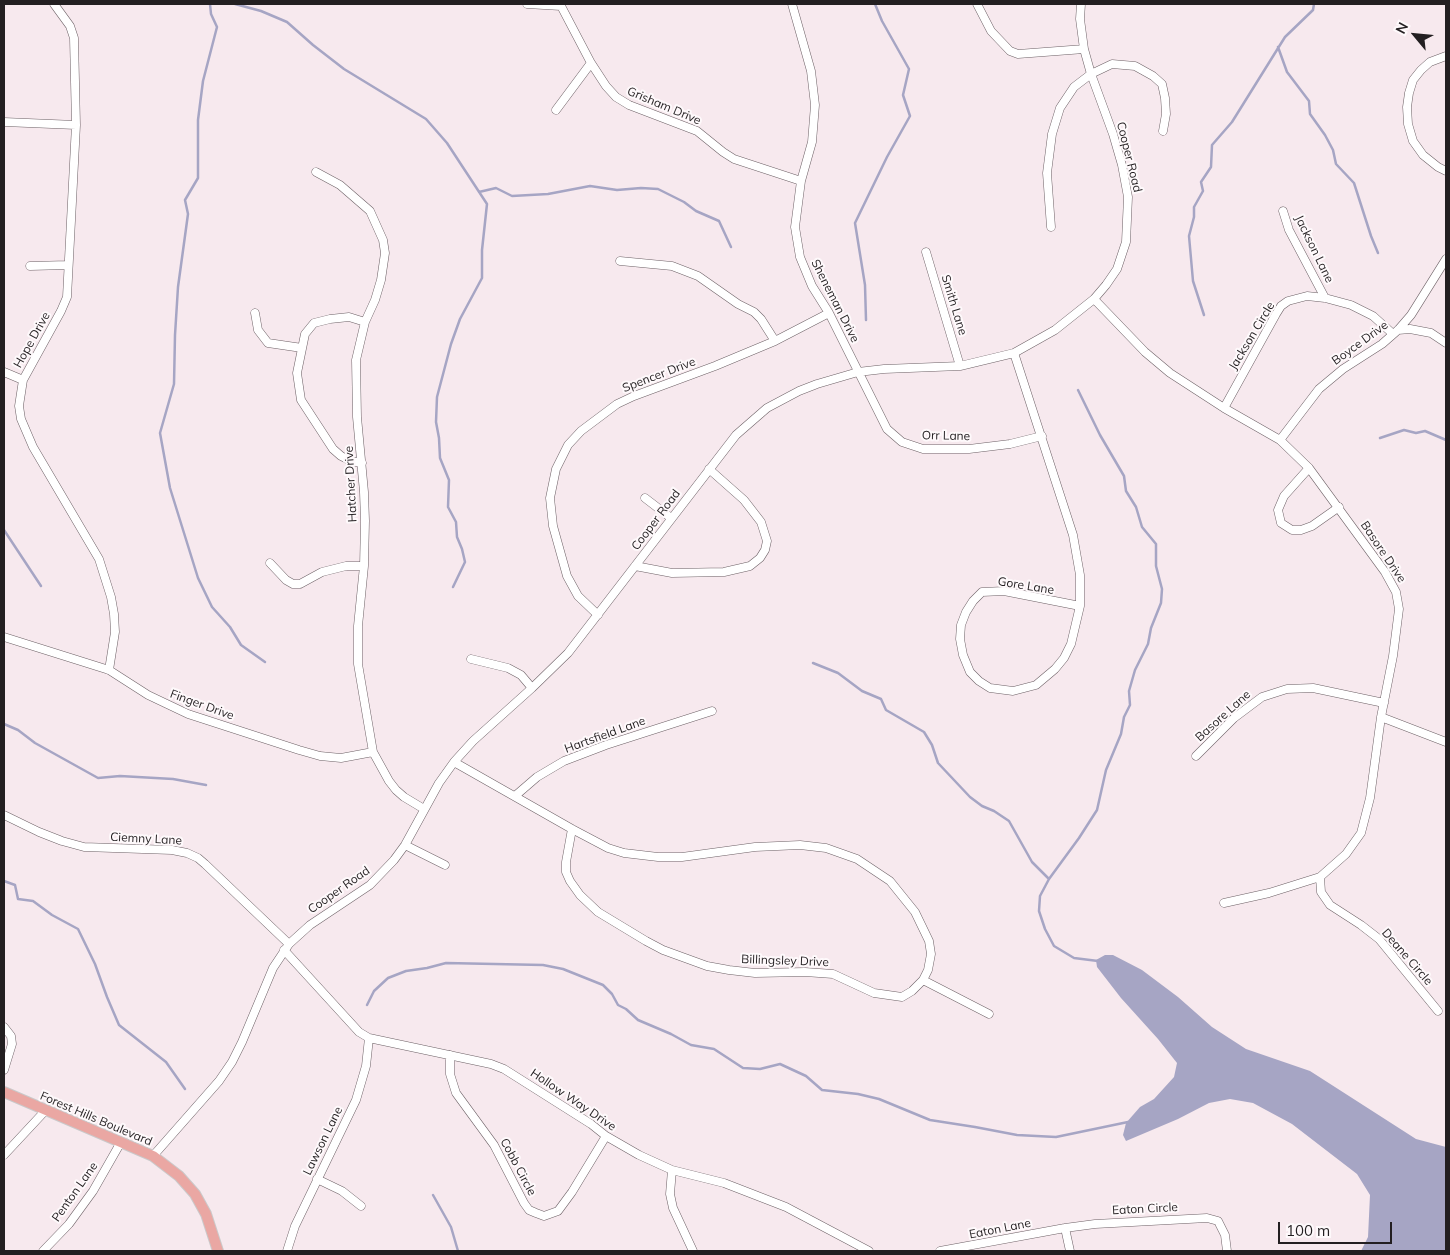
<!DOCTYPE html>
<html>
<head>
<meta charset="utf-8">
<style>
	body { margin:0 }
	#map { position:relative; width:1450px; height:1255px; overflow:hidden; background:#f7e9ee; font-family:Mulish,sans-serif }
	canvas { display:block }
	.frame { position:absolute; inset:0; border:5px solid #231f21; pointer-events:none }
	.north { position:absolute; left:1390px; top:10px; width:50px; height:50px; -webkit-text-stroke:4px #fef9fb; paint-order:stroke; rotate:298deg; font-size:14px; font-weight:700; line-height:20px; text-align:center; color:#231f21 }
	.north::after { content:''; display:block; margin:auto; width:18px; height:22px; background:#231f21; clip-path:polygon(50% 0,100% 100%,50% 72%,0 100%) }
	.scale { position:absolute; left:1278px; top:1222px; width:114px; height:22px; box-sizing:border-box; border:2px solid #231f21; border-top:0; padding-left:6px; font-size:15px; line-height:18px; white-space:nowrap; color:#231f21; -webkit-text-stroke:4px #fef9fb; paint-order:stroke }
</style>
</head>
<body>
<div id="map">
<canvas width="1450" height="1255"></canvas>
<div class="frame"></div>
<div class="north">N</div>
<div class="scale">100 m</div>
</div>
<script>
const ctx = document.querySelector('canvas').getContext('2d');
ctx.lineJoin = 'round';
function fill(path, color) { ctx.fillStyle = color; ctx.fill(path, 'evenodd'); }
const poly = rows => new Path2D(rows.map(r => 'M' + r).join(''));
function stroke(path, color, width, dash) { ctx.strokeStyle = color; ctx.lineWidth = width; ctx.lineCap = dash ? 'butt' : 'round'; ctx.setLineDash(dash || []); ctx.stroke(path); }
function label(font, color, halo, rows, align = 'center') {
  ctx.font = font + ' Mulish,sans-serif'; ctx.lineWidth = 4; ctx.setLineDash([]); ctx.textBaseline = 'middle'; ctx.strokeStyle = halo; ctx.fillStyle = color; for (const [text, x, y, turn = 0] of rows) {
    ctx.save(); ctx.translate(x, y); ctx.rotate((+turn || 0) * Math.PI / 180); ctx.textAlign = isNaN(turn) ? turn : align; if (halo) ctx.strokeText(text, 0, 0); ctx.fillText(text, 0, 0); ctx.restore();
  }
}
fill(poly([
	[1105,955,1113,955,1142,970,1178,997,1212,1027,1246,1049,1310,1071,1416,1139,1446,1147,1446,1251,1361,1251,1368,1237,1370,1195,1357,1174,1292,1124,1253,1103,1230,1099,1209,1103,1178,1119,1126,1141,1123,1135,1126,1123,1140,1107,1154,1099,1174,1077,1177,1063,1158,1039,1121,998,1097,967,1096,960]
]), '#a6a5c4');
stroke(poly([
	[210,4,211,14,217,27,203,81,198,120,198,178,185,200,188,214,178,287,175,335,174,384,160,433,170,488,198,578,212,607,230,627,241,645,265,662],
	[235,4,261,11,287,22,313,45,344,69,426,119,447,143,487,204,482,250,482,278,460,319,451,344,437,397,436,422,439,438,440,458,449,480,448,507,456,522,457,537,462,549,465,562,453,587],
	[1278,47,1287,72,1309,101,1310,114,1325,135,1333,150,1336,164,1354,183,1371,236,1378,253],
	[479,192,496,188,512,196,548,194,590,186,617,190,641,188,658,189,684,202,696,211,719,221,731,247],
	[1204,315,1193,281,1189,236,1194,217,1194,207,1203,191,1201,182,1211,167,1212,145,1232,122,1285,37,1313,10,1314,4],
	[866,320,865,285,855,223,887,157,910,116,903,95,909,69,882,21,875,4],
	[1078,390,1100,435,1124,476,1126,491,1136,507,1142,527,1156,544,1156,566,1162,589,1161,603,1151,628,1148,644,1135,670,1129,691,1130,705,1124,717,1121,734,1106,770,1097,810,1079,838,1049,879,1040,896,1039,911,1045,929,1054,946,1074,958,1098,961],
	[1380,438,1404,430,1416,433,1425,431,1446,440],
	[4,530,41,586],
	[813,663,838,673,862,691,881,699,886,710,924,732,932,745,938,763,970,797,982,806,994,811,1009,821,1032,862,1049,879],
	[4,724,18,730,35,743,98,778,120,776,173,779,206,785],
	[4,881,15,885,18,899,33,901,52,915,78,929,95,964,107,997,119,1025,166,1062,185,1089],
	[367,1005,374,991,388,978,406,971,427,968,446,963,543,965,563,969,603,985,612,994,618,1005,626,1009,638,1020,671,1034,691,1045,714,1049,743,1068,760,1069,780,1064,806,1076,822,1090,858,1094,879,1099,930,1120,975,1127,1017,1135,1056,1137,1128,1122],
	[433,1195,451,1227,458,1251]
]), '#a6a5c4', 2.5);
const minor = poly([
	[54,4,70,26,74,38,76,125,67,297,61,311,23,380,19,406,21,419,33,447,99,559,111,597,114,614,115,632,109,670],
	[527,4,561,6],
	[560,4,591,63,606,86,616,97,629,105,697,131,723,152,734,159,801,181],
	[792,4,811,71,815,105,812,142,801,181,795,227,800,257,812,286,829,313,887,429,902,442,923,449,969,449,1010,444,1042,436],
	[977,4,991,31,1010,51,1018,54,1084,49],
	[1446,56,1430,62,1421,70,1413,80,1409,93,1407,107,1408,124,1413,141,1423,155,1438,167,1446,171],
	[556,110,591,63],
	[4,122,76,125],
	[316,172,340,185,370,211,383,240,385,253,381,280,375,300,365,322,356,360,357,417,364,492,365,521,364,566,358,626,358,664,373,752,389,781,396,790,404,797,424,809],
	[1283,211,1289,230,1325,298],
	[1051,227,1047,173,1052,134,1060,108,1074,87,1091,74,1112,64,1135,66,1153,76,1162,84,1165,98,1166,114,1163,131],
	[926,252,960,366],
	[620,261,672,266,698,276,738,304,754,312,761,319,775,341],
	[30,266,68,265],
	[1094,299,1145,352,1170,373,1224,408,1280,440,1309,468,1385,572,1396,592,1399,609,1393,656,1381,717,1370,798,1361,833,1346,854,1320,877,1269,893,1224,903],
	[255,313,258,330,268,343,302,348],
	[1398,330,1410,329,1431,333,1446,343],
	[1014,353,1073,535,1080,575,1080,606],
	[4,372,23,380],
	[1224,408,1276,314,1281,306,1288,301,1307,296,1325,298,1351,305,1373,316,1393,334],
	[1280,440,1319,389,1343,369,1382,344,1398,330,1411,315,1446,259],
	[362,463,351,461,341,456,333,449,301,400,297,373,305,334,314,323,330,319,349,317,365,322],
	[1309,468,1284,496,1278,510,1281,523,1292,530,1301,530,1312,526,1339,507],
	[645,498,671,518],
	[270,563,286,580,293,584,300,584,322,572,346,566,364,566],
	[635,566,672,573,724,572,750,566,760,558,765,550,767,541,761,522,744,500,709,469],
	[1004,591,1080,606,1071,644,1064,658,1055,669,1036,685,1013,691,990,688,979,681,970,672,963,655,960,639,961,625,966,612,973,601,982,592,1004,591],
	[598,615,578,596,567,576,553,526,550,498,556,469,568,445,581,431,617,404,634,396,715,366,775,341,829,313],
	[4,637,109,670,148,695,188,714,299,750,320,756,341,758,373,752],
	[471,659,508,668,521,675,532,688],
	[1381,717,1446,742],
	[1196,756,1234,718,1262,697,1287,689,1313,688,1384,703],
	[454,762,572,829,608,848,624,853,658,857,682,857,755,847,800,845,826,848,857,859,890,881,915,912,929,941,931,954,928,970,923,980,912,991,902,997,874,993,833,974,805,972,755,973,729,970,707,966,663,950,646,941,598,912,580,895,570,881,566,872,566,862,572,829],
	[515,796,537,777,564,761,606,745,712,711],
	[4,815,39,832,62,841,84,847,172,850,187,853,198,858,205,864,289,944],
	[405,845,445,865],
	[1320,877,1321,892,1330,905,1361,925,1379,939,1438,1011],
	[284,950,359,1032,369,1038,491,1064,504,1069,591,1124,606,1136,639,1155,672,1170,724,1183,786,1207,869,1251],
	[923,980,989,1014],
	[4,1027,11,1036,12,1044,4,1070],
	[450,1055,450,1074,456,1093,494,1145,524,1203,529,1210,536,1213,544,1216,558,1211,572,1192,606,1136],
	[4,1155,45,1111],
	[153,1156,219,1081,232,1062,242,1042,273,968,289,944,310,925,370,885,394,860,405,845,439,783,454,762,473,741,532,688,568,653,736,435,767,408,799,391,817,384,858,372,884,369,960,366,1014,353,1055,330,1094,299,1106,285,1117,269,1126,242,1128,197,1122,165,1113,134,1091,74,1084,49,1080,19,1081,4],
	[672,1170,670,1194,673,1208,693,1251],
	[317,1179,342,1191,361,1206],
	[43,1251,69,1224,93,1191,121,1142],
	[287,1251,295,1226,356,1100,366,1066,369,1038],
	[940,1251,1065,1228],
	[1070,1251,1065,1228,1095,1224,1207,1218,1218,1221,1225,1235,1227,1251]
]);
const major = poly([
	[4,1092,153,1156,179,1176,195,1194,206,1214,218,1251]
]);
stroke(minor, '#6d6166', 9);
stroke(major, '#cac9ca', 12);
stroke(minor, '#fff', 8);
stroke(major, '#eaa7a3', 10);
label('12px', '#231f21', '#fef9fb', [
	["Grisham Drive",664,106,23],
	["Cooper Road",1129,157,76],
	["Jackson Lane",1314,249,64],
	["Sheneman Drive",835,301,63],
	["Smith Lane",954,305,73],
	["Jackson Circle",1252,336,-59],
	["Hope Drive",32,340,-61],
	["Boyce Drive",1360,343,-36],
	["Spencer Drive",659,375,-21],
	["Orr Lane",946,436,1],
	["Hatcher Drive",351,484,-93],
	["Cooper Road",656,520,-53],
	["Basore Drive",1383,552,56],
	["Gore Lane",1026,586,9],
	["Finger Drive",202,705,20],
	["Basore Lane",1223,716,-42],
	["Hartsfield Lane",605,735,-20],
	["Ciemny Lane",146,839,3],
	["Cooper Road",339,890,-35],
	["Deane Circle",1407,957,49],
	["Billingsley Drive",785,961,2],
	["Hollow Way Drive",573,1100,34],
	["Forest Hills Boulevard",96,1119,23],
	["Lawson Lane",323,1141,-64],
	["Cobb Circle",518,1167,62],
	["Penton Lane",75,1192,-55],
	["Eaton Circle",1145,1209,-3],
	["Eaton Lane",1000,1229,-11]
]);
</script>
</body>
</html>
